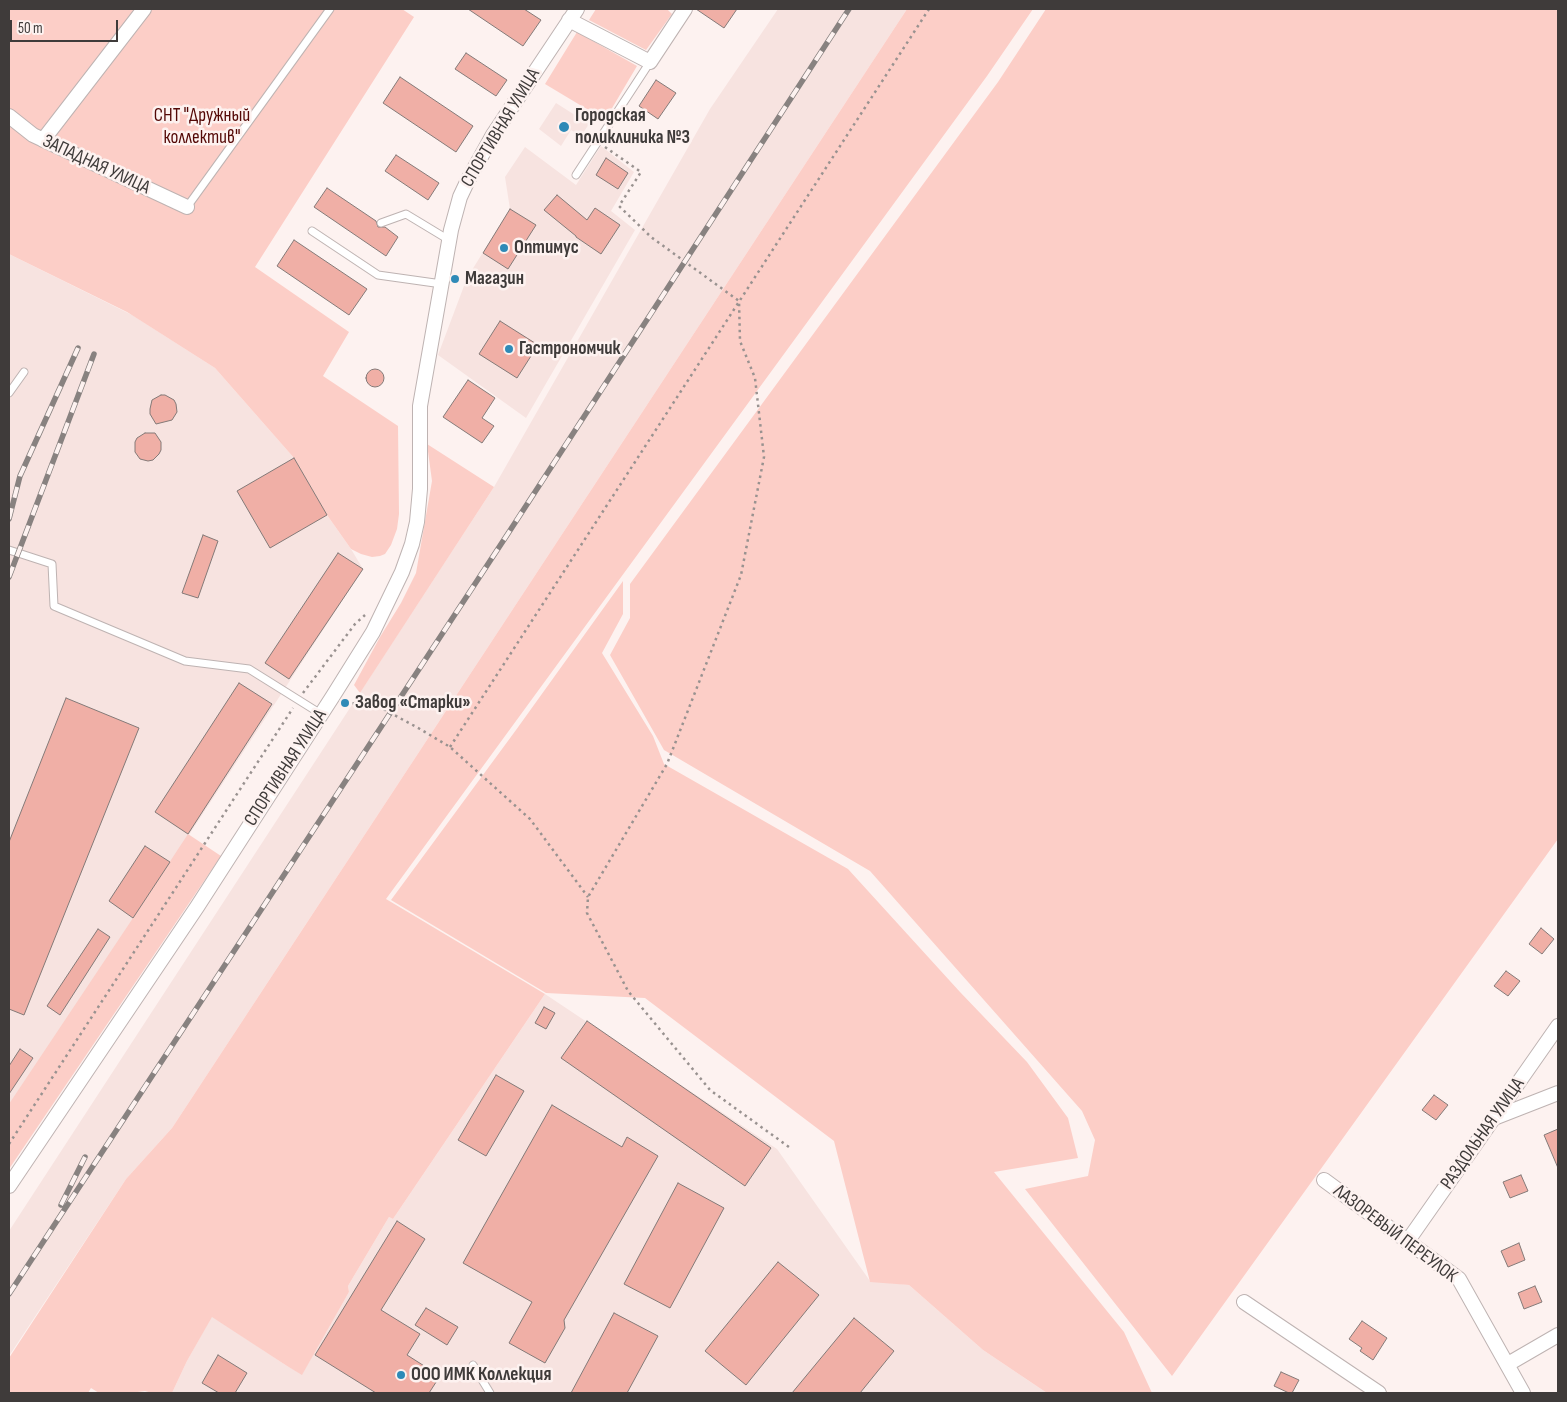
<!DOCTYPE html>
<html>
<head>
<meta charset="utf-8">
<style>
	body { margin:0 }
	#map { position:relative; width:1567px; height:1402px; overflow:hidden; background:#fdf2f0; font-family:"Sofia Sans Condensed",sans-serif }
	canvas { display:block }
	.frame { position:absolute; inset:0; border:10px solid #3f3b3a; pointer-events:none }
	.scale { position:absolute; left:10px; top:20px; width:108px; height:22px; box-sizing:border-box; border:2px solid #3f3b3a; border-top:0; padding-left:6px; font-size:15px; line-height:18px; white-space:nowrap; color:#3f3b3a; -webkit-text-stroke:4px #fdf2f0; paint-order:stroke }
</style>
</head>
<body>
<div id="map">
<canvas width="1567" height="1402"></canvas>
<div class="frame"></div>
<div class="scale">50 m</div>
</div>
<script>
const ctx = document.querySelector('canvas').getContext('2d');
ctx.lineJoin = 'round';
function fill(path, color) { ctx.fillStyle = color; ctx.fill(path, 'evenodd'); }
const poly = rows => new Path2D(rows.map(r => 'M' + r).join(''));
function stroke(path, color, width, dash) { ctx.strokeStyle = color; ctx.lineWidth = width; ctx.lineCap = dash ? 'butt' : 'round'; ctx.setLineDash(dash || []); ctx.stroke(path); }
function label(font, color, halo, rows, align = 'center') {
  ctx.font = font + ' "Sofia Sans Condensed",sans-serif'; ctx.lineWidth = 5; ctx.setLineDash([]); ctx.textBaseline = 'middle'; ctx.strokeStyle = halo; ctx.fillStyle = color; for (const [text, x, y, turn = 0] of rows) {
    ctx.save(); ctx.translate(x, y); ctx.rotate((+turn || 0) * Math.PI / 180); ctx.textAlign = isNaN(turn) ? turn : align; if (halo) ctx.strokeText(text, 0, 0); ctx.fillText(text, 0, 0); ctx.restore();
  }
}
fill(poly([
	[778,9,907,9,172,1128,126,1179,9,1356,9,1231,494,487,710,109],
	[556,103,589,124,581,136,571,130,561,146,539,129],
	[601,146,634,172,611,211,635,230,526,418,438,355,467,278,510,209,505,177,525,147,576,185],
	[9,254,132,315,215,368,294,458,327,515,351,549,363,569,9,1110],
	[545,994,777,1149,870,1281,909,1285,983,1350,1047,1393,172,1393,187,1361,212,1316,287,1366,302,1374,349,1292,348,1286,389,1217,393,1219]
]), '#f7e3e0');
fill(poly([
	[9,9,402,9,414,17,255,267,349,332,323,376,398,426,399,514,397,529,391,545,385,554,380,556,372,557,361,554,351,549,327,515,294,458,215,368,127,312,9,254],
	[596,9,667,9,672,14,646,50,589,20],
	[907,9,1033,9,987,76,386,899,545,994,393,1219,389,1217,348,1286,349,1292,302,1375,287,1366,212,1317,187,1361,172,1393,152,1393,145,1391,130,1393,99,1393,91,1388,88,1393,9,1393,9,1358,126,1179,172,1128],
	[1046,9,1558,9,1558,839,1172,1376,1025,1189,1088,1176,1095,1140,1082,1111,870,871,664,750,610,655,630,618,630,584,998,82],
	[577,32,637,66,605,120,545,84],
	[427,444,494,487,360,693,354,685,380,637,401,603,416,573,432,481],
	[623,581,623,614,602,653,653,736,664,764,848,869,960,992,1027,1062,1068,1118,1078,1158,994,1172,1124,1332,1152,1393,1047,1393,983,1350,909,1285,870,1282,834,1141,645,998,546,993,391,900,516,730],
	[188,834,221,856,9,1169,9,1104,133,918]
]), '#fccec7');
const building = poly([
	[468,9,524,9,541,20,523,46,468,9],
	[696,9,737,9,724,28,696,9],
	[466,53,507,80,496,96,455,69,466,53],
	[400,77,473,126,456,152,383,103,400,77],
	[656,80,676,93,658,119,639,106,656,80],
	[396,155,439,183,428,200,385,171,396,155],
	[606,158,628,173,618,189,596,175,606,158],
	[327,188,376,221,378,227,385,227,398,237,386,256,314,207,327,188],
	[557,195,587,220,595,208,620,225,601,254,576,237,576,236,544,210,557,195],
	[510,209,536,225,508,269,483,253,510,209],
	[294,240,367,289,349,315,277,266,294,240],
	[500,321,538,345,517,378,479,354,500,321],
	'366 378a9 9 0 1 1 18 0a9 9 0 1 1-18 0Z',
	[468,380,495,398,482,418,494,426,482,443,443,417,468,380],
	[161,395,165,395,174,400,176,404,177,412,172,420,156,424,150,414,150,409,152,400,161,395],
	[145,433,155,433,161,442,161,450,159,454,153,460,148,461,140,459,135,452,135,442,137,438,145,433],
	[294,458,327,515,270,548,237,491,294,458],
	[203,535,218,541,198,598,182,593,203,535],
	[338,553,363,569,289,679,265,663,338,553],
	[239,683,272,704,188,834,155,812,239,683],
	[66,698,139,728,24,1015,9,1009,9,842,66,698],
	[145,846,170,862,133,918,109,901,145,846],
	[1541,928,1554,939,1542,954,1529,944,1541,928],
	[98,929,110,937,60,1015,47,1006,98,929],
	[1506,971,1520,981,1508,996,1494,986,1506,971],
	[544,1007,555,1013,546,1029,535,1023,544,1007],
	[587,1021,771,1148,745,1186,561,1058,587,1021],
	[20,1049,33,1058,9,1094,9,1066,20,1049],
	[496,1075,524,1091,486,1156,458,1140,496,1075],
	[1434,1095,1448,1105,1436,1120,1422,1110,1434,1095],
	[552,1105,622,1147,627,1137,658,1156,564,1320,565,1328,545,1363,509,1343,532,1302,463,1263,552,1105],
	[1558,1129,1558,1168,1544,1135,1558,1129],
	[1521,1175,1528,1191,1510,1198,1503,1182,1521,1175],
	[678,1183,724,1208,670,1308,624,1284,678,1183],
	[397,1221,425,1239,381,1310,420,1334,407,1355,440,1376,429,1393,376,1393,315,1355,397,1221],
	[1519,1243,1525,1260,1508,1267,1501,1251,1519,1243],
	[778,1262,819,1295,746,1385,705,1351,778,1262],
	[1535,1286,1542,1302,1524,1309,1518,1293,1535,1286],
	[426,1308,458,1327,447,1345,415,1325,426,1308],
	[614,1313,658,1336,627,1393,571,1393,614,1313],
	[854,1318,894,1351,860,1393,792,1393,854,1318],
	[1362,1321,1387,1338,1373,1360,1360,1351,1362,1348,1349,1339,1362,1321],
	[218,1355,247,1373,235,1393,219,1393,202,1383,218,1355],
	[1281,1372,1299,1380,1292,1393,1289,1393,1274,1386,1281,1372]
]);
fill(building, '#f0afa6');
stroke(building, '#847a78', 1);
const service = poly([
	[576,175,650,62],
	[187,207,330,9],
	[381,223,406,214,449,240],
	[312,231,378,275,442,284],
	[9,393,24,372],
	[9,550,52,564,54,606,185,661,249,669,321,714],
	[473,1365,490,1393]
]);
const minor = poly([
	[569,20,650,62,685,9],
	[9,116,33,135,187,207],
	[43,140,144,9],
	[1494,1118,1558,1093],
	[1324,1180,1459,1279,1523,1393],
	[9,1186,197,907,333,696,373,632,402,572,412,544,417,522,420,489,420,406,451,230,460,197,468,180,493,135,577,9],
	[1407,1242,1558,1026],
	[1244,1302,1379,1393],
	[1508,1364,1558,1335]
]);
stroke(service, '#beb3b2', 9);
stroke(minor, '#beb3b2', 16);
stroke(poly([
	[605,147,641,172,619,206,651,237,739,301,740,341,755,378,764,457,741,575,667,764,588,897,587,913,628,991,710,1090,789,1147],
	[303,693,355,624,365,615],
	[346,703,374,704,420,729,450,747,530,819,588,897],
	[450,747,929,9],
	[9,1144,293,708]
]), '#999290', 2.5, [2.5, 4]);
stroke(service, '#fff', 7);
stroke(minor, '#fff', 14);
const rail = poly([
	[9,519,20,476,78,348],
	[9,577,94,354],
	[61,1205,85,1157],
	[9,1294,509,532,849,9]
]);
stroke(rail, '#888280', 5.5);
stroke(rail, '#fdf2f0', 4, [11]);
for (const [x, y, r, color] of [
	[564,127,6,"#2f8ab7"],
	[504,248,5,"#2f8ab7"],
	[455,279,5,"#2f8ab7"],
	[509,349,5,"#2f8ab7"],
	[345,703,5,"#2f8ab7"],
	[401,1375,5,"#2f8ab7"]
]) { const dot = new Path2D(); dot.arc(x, y, r, 0, 2 * Math.PI); ctx.fillStyle = color; ctx.fill(dot); stroke(dot, '#fdf2f0', 2); }
label('19px', '#540806', '#fdf2f0', [
	["СНТ \"Дружный",202,116],
	["коллектив\"",202,138]
]);
label('bold 19px', '#3f3b3a', '#fdf2f0', [
	["Городская",575,116],
	["поликлиника №3",575,138],
	["Оптимус",514,248],
	["Магазин",465,279],
	["Гастрономчик",519,349],
	["Завод «Старки»",355,703],
	["ООО ИМК Коллекция",411,1375]
], 'left');
label('19px', '#3f3b3a', '#fdf2f0', [
	["СПОРТИВНАЯ УЛИЦА",501,128,-59],
	["ЗАПАДНАЯ УЛИЦА",96,165,25],
	["СПОРТИВНАЯ УЛИЦА",286,768,-57],
	["РАЗДОЛЬНАЯ УЛИЦА",1483,1134,-55],
	["ЛАЗОРЕВЫЙ ПЕРЕУЛОК",1395,1234,37]
]);
</script>
</body>
</html>
